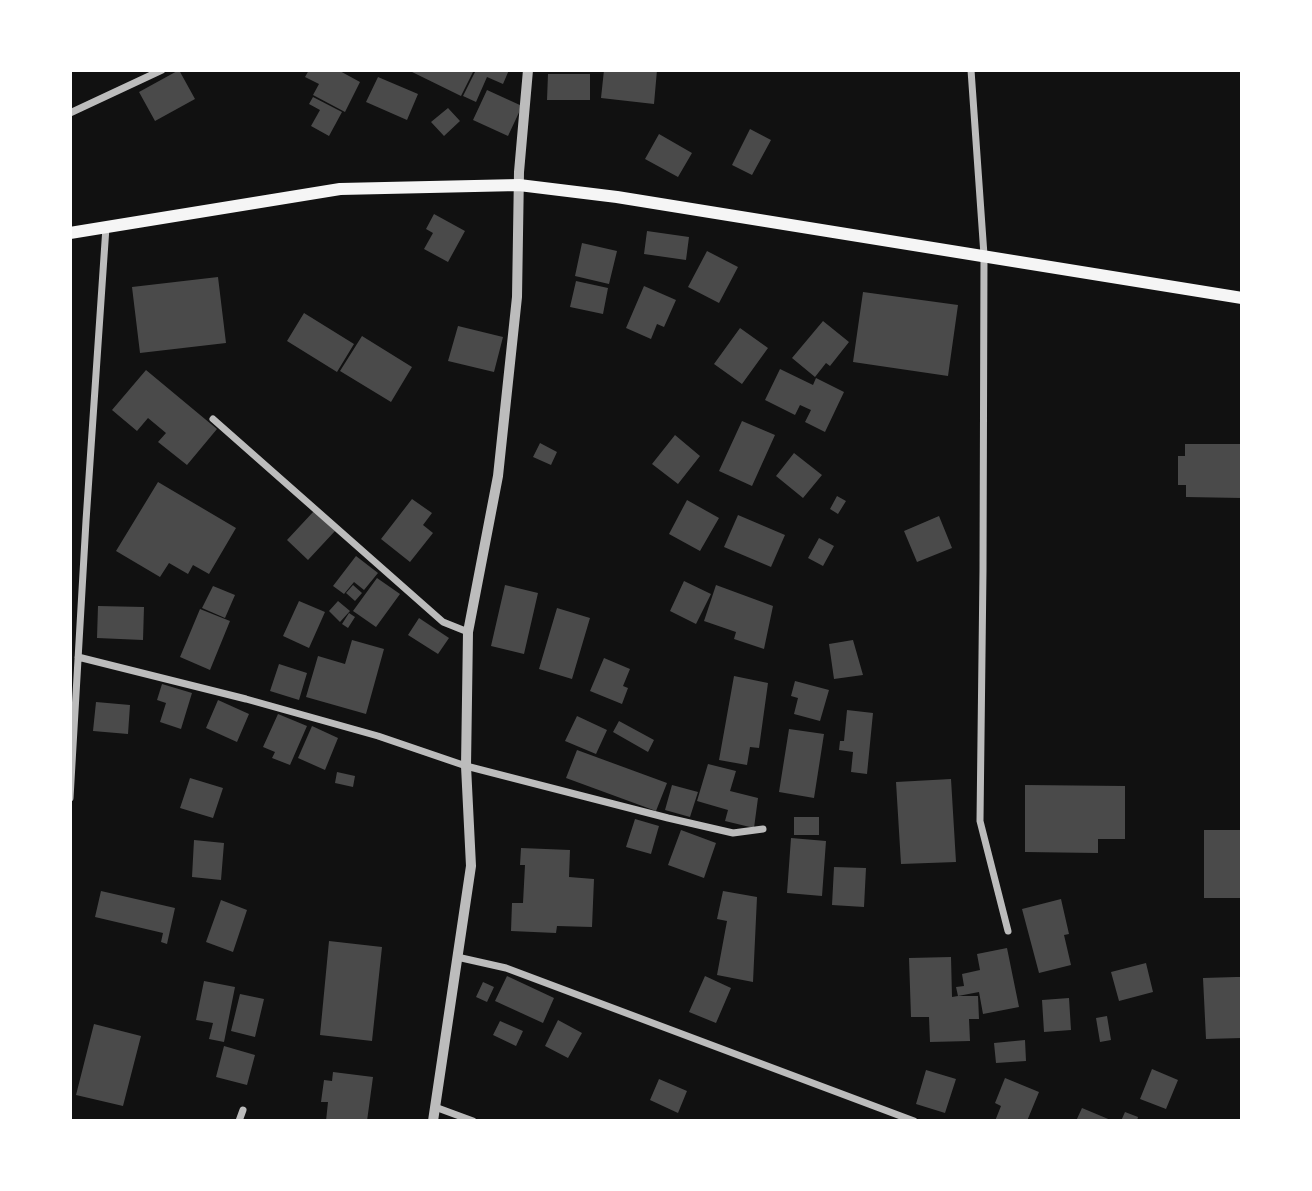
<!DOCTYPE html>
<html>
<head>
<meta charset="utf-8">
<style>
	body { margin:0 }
	#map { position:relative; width:1312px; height:1191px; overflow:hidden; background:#111; font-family:"Fira Sans",sans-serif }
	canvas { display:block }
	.frame { position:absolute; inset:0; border:72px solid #fff; pointer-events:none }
</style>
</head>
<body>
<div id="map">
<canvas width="1312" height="1191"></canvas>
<div class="frame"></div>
</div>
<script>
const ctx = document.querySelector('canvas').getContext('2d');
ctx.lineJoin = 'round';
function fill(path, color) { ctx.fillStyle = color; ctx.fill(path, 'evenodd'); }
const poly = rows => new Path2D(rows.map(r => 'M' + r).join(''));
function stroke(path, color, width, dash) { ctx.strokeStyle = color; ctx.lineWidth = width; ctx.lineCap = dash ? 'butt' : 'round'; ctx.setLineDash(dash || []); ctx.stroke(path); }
fill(poly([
	[179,70,195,99,155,121,139,92],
	[309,70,338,70,360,82,345,112,313,95,319,84,305,77],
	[408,70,474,70,461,96],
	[476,70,509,70,503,84,487,77,476,102,463,96],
	[604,70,657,70,654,104,601,98],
	[548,74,590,74,590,100,547,100],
	[378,77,418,94,407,120,366,102],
	[487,90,522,106,508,136,473,120],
	[313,97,342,112,329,136,311,126,320,110,309,104],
	[448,108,460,121,444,136,431,122],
	[750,129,771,140,752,175,732,165],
	[659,134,692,153,678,177,645,159],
	[434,214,465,231,448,262,424,249,433,233,426,229],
	[647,231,689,237,686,260,644,254],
	[582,243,617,251,609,284,575,276],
	[707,251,738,267,719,303,688,287],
	[218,277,226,343,140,353,132,287],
	[576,281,608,288,603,314,570,307],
	[644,286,676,300,664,327,657,324,651,339,626,328],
	[863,292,958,305,948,376,853,362],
	[304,313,354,344,337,372,287,341],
	[823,321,849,342,830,366,826,363,815,377,792,358],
	[458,326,503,337,494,372,448,361],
	[740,328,768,348,742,384,714,364],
	[362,336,412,367,391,402,340,371],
	[780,369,813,385,816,378,844,392,825,432,805,422,811,410,800,405,795,415,765,400],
	[146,370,217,429,187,465,158,442,166,433,148,418,137,431,112,410],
	[742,421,775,435,752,486,719,471],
	[675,435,700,456,678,484,652,464],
	[540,443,557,452,551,465,533,457],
	[1185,444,1242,444,1242,498,1186,497,1186,485,1178,485,1178,456,1185,456],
	[794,453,822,475,803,498,776,476],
	[158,482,236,528,209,574,193,565,188,574,169,563,160,577,116,551],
	[837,496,846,501,838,514,830,509],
	[412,499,432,513,423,525,433,533,410,562,381,539],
	[687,500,719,518,700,551,669,534],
	[314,511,335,531,308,560,287,540],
	[738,515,785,535,771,567,724,547],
	[939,516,952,548,917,562,904,531],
	[819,538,834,546,823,566,808,558],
	[356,556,378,573,364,590,354,582,344,594,333,586],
	[377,578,400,594,376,627,353,611],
	[684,581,711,594,696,624,670,611],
	[353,585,362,593,355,601,346,593],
	[505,585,538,593,524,654,491,646],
	[716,585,773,606,764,649,734,639,736,632,704,621],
	[213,586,235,595,225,618,202,608],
	[299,601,325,612,309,648,283,636],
	[338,601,350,611,340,622,329,611],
	[98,606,144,607,143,640,97,638],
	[557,608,590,618,572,679,539,669],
	[200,609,230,621,210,670,180,657],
	[349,613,355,617,348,628,342,624],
	[419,618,449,638,438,654,408,635],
	[352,640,384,649,366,714,306,697,318,656,345,664],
	[853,640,863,675,834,679,829,644],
	[604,658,630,669,623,686,628,688,622,704,590,691],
	[279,664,307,673,299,700,270,691],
	[734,676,768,683,759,748,750,747,747,765,719,760],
	[795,681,829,690,820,721,794,714,798,698,791,696],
	[162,684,192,693,181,729,160,722,166,703,157,700],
	[218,700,249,714,237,742,206,728],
	[96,702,130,705,128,734,93,731],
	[847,710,873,713,867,774,851,772,853,752,839,750,840,741,844,741],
	[278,714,307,726,290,765,272,758,275,752,263,747],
	[577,716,607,730,596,754,565,741],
	[619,721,654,740,648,752,613,732],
	[312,726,338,738,325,770,298,758],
	[789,729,824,734,814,798,779,792],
	[577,750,667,783,656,811,566,778],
	[708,764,736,771,730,791,758,798,754,828,725,821,728,810,697,801],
	[337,772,355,776,353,787,335,783],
	[190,778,223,788,213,818,180,808],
	[951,779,956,862,901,864,896,782],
	[672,785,698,792,690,817,665,810],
	[1025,785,1125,786,1125,839,1098,839,1098,853,1025,852],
	[794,817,819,817,819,835,794,835],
	[635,819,659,826,651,854,626,847],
	[681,830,716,843,704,878,668,865],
	[1204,830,1242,830,1242,898,1204,898],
	[791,838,826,841,822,896,787,893],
	[194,840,224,843,221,880,192,877],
	[521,848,570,850,569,877,594,879,592,927,557,926,556,933,511,931,512,903,523,903,525,865,520,865],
	[834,867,866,868,864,907,832,905],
	[101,891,175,908,167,944,161,942,163,933,95,917],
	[723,891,757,897,753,982,717,975,727,921,717,919],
	[1061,899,1069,934,1064,935,1071,965,1039,973,1022,909],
	[221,900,247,910,233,952,206,942],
	[329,941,382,947,372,1041,320,1035],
	[1007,948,1019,1007,983,1014,979,992,958,996,978,996,979,1019,969,1019,970,1041,930,1042,929,1017,911,1017,909,958,951,957,952,997,958,996,956,987,964,986,962,974,980,970,977,954],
	[1146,963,1153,992,1119,1001,1111,972],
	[507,976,554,998,543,1023,495,1001],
	[705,976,731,988,716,1023,689,1012],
	[1236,977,1242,977,1242,1038,1206,1039,1203,978],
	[204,981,235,987,224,1042,209,1039,213,1023,196,1020],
	[483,982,494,987,487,1002,476,997],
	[240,994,264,999,255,1037,231,1031],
	[1069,998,1071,1030,1044,1032,1042,1000],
	[1107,1016,1111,1040,1100,1042,1096,1018],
	[558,1020,582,1033,568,1058,545,1046],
	[500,1021,523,1031,516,1046,493,1035],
	[94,1024,141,1036,123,1106,76,1095],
	[1025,1040,1026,1061,996,1063,994,1043],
	[224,1046,255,1055,247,1085,216,1077],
	[1152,1069,1178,1080,1166,1109,1140,1099],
	[926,1070,956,1079,945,1113,916,1104],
	[333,1072,373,1077,367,1121,326,1121,328,1102,321,1102,324,1080,332,1081],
	[1005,1078,1039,1092,1027,1121,995,1121,1001,1106,995,1103],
	[659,1079,687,1091,678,1113,650,1100],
	[1082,1108,1113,1121,1076,1121],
	[1125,1112,1138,1117,1137,1121,1121,1121]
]), '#4a4a4a');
stroke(poly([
	[971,70,984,255,983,571,980,821,1008,931],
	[70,113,162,70],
	[213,419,443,622,468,632],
	[78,657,246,699,378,736,466,766,668,818,733,833,763,829],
	[70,798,86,521,106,227],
	[457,957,506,968,914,1121],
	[435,1107,473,1121],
	[239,1121,243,1110]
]), '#bcbcbc', 7);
stroke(poly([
	[433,1121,471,866,466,766,468,632,498,476,517,297,519,172,528,70]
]), '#bcbcbc', 10);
stroke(poly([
	[70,233,340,189,519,185,617,197,1242,298]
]), '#f5f5f5', 12);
</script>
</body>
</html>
